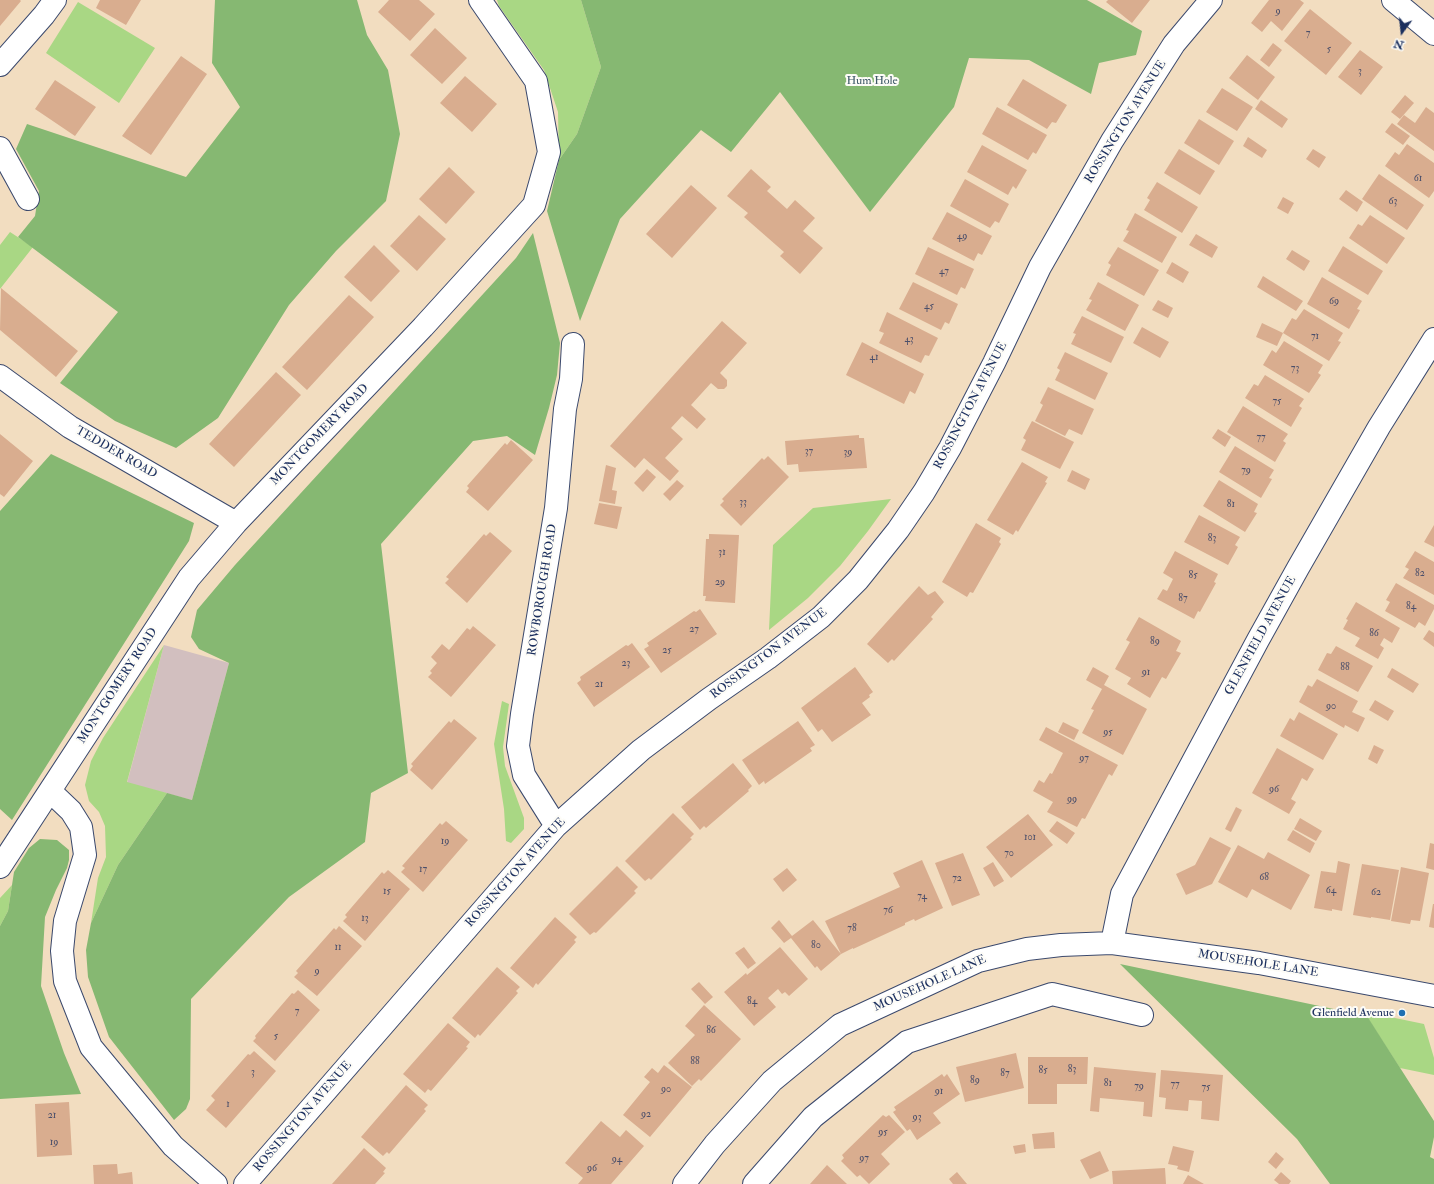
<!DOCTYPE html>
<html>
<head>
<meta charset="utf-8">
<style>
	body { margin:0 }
	#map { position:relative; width:1434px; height:1184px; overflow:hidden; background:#f2ddc0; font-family:"IM FELL Double Pica",serif }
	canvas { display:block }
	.north { position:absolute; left:1382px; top:12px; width:40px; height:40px; -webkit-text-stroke:3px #fdfcf7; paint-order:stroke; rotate:195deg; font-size:11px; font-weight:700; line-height:16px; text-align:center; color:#1b2f5e }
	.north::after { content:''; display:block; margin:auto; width:14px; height:18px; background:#1b2f5e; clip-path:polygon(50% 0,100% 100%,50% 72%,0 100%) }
</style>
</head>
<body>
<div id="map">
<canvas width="1434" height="1184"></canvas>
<div class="north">N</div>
</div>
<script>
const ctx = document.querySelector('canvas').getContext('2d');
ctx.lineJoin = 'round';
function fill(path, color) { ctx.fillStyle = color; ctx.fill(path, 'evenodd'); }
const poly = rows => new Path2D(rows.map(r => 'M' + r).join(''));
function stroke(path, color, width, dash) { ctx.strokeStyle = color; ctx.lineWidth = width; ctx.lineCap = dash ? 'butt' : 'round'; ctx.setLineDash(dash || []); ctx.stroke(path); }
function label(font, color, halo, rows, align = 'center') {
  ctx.font = font + ' "IM FELL Double Pica",serif'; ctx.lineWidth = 4; ctx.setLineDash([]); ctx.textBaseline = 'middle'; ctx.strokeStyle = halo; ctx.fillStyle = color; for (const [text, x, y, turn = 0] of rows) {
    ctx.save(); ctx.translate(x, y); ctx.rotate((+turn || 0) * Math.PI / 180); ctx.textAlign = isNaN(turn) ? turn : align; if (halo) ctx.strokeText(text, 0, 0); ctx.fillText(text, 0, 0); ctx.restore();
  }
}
fill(poly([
	[164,645,229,663,192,800,127,783]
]), '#d2bfbf');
fill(poly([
	[497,0,581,0,601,67,577,134,559,160,558,112,544,70,499,6],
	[78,2,155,48,119,103,46,53],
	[10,232,33,247,0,289,0,245],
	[891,499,868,531,840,566,808,598,769,630,773,545,813,508],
	[164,645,127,782,167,793,118,865,91,923,98,878,106,857,105,826,99,812,89,801,85,785,91,761,103,738],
	[502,701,509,704,503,747,505,766,524,818,524,829,511,843,506,841,504,809,494,744],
	[12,885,8,911,0,926,0,898],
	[1371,1013,1424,1024,1434,1058,1434,1075,1400,1068,1367,1017]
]), '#a9d784');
fill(poly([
	[215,0,357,0,367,35,388,70,400,134,386,201,336,251,289,305,218,418,176,448,115,421,60,383,118,312,18,237,35,216,39,191,16,149,27,124,186,177,240,107,212,63],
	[581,0,1087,0,1142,31,1136,55,1099,63,1091,94,1029,60,969,58,954,107,870,212,780,92,731,152,701,130,620,219,580,321,547,211,559,160,577,134,601,67],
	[533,233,560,343,557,375,549,408,535,455,507,436,473,441,381,544,408,773,371,793,365,842,289,897,191,999,190,1099,186,1109,174,1120,109,1037,88,977,86,950,91,923,118,865,167,793,192,800,229,663,199,649,191,637,197,610,235,565,516,258],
	[51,454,194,523,189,541,12,820,0,809,0,511],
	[40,839,57,840,69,850,69,860,67,868,56,890,45,917,41,986,64,1053,81,1094,0,1099,0,926,8,911,14,872,29,848],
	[1120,964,1367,1016,1434,1121,1434,1137,1430,1157,1434,1159,1434,1184,1330,1184,1297,1139]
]), '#86b872');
fill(poly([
	[0,0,20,0,21,1,0,26],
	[100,0,141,0,126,25,96,8],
	[389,0,419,0,435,14,410,41,378,12],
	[1108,0,1150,0,1132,23,1106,2],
	[1269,0,1300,0,1304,3,1282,31,1271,21,1262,32,1251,23],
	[1310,9,1352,43,1326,75,1284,41],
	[435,28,467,58,442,84,410,55],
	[1273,43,1282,50,1269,67,1260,60],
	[1360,50,1383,67,1361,95,1338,77],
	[1247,55,1275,77,1258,100,1229,78],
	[181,56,207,74,151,155,122,136],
	[465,76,497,104,472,132,440,103],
	[1023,79,1067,105,1056,123,1052,122,1047,129,1007,105],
	[55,80,96,107,75,136,35,109],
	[1222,88,1253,107,1237,131,1206,112],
	[1405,95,1414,103,1400,119,1391,112],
	[1261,100,1288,119,1282,128,1255,109],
	[997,107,1047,135,1036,154,1033,152,1028,160,982,134],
	[1426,107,1434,113,1434,151,1397,124,1404,115,1415,123],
	[1199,119,1234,141,1219,165,1184,143],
	[1392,123,1410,136,1403,145,1385,132],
	[1248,137,1267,150,1262,158,1243,146],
	[1407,144,1434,163,1434,191,1429,198,1385,166,1395,152,1399,155],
	[982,145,1027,170,1016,189,1013,186,1008,195,967,172],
	[1179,149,1215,171,1200,195,1164,173],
	[1313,149,1326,157,1319,168,1306,159],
	[449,167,475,192,446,224,419,199],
	[751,169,771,187,767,191,787,209,795,200,815,218,803,231,823,248,800,274,780,256,784,252,744,217,748,213,727,196],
	[1379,174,1424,205,1407,230,1362,199],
	[965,179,1009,204,999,223,995,221,990,228,950,206],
	[1157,182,1198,207,1182,233,1144,210,1150,200,1147,198],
	[691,185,717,208,672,258,646,234],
	[1346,190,1363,202,1357,212,1339,199],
	[1283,197,1294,203,1288,214,1277,208],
	[947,212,992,236,982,255,978,253,974,261,932,239],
	[1135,213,1177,237,1162,263,1123,241,1129,231,1126,230],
	[419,215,446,239,417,271,390,246],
	[1370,215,1405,238,1387,264,1349,238,1358,224,1362,226],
	[1196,234,1218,247,1212,258,1189,245],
	[374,245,400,271,371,302,344,277],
	[1343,246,1383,271,1368,295,1328,271],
	[928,247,974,269,965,289,961,287,957,295,915,274],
	[1118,247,1159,270,1144,296,1106,275,1111,265,1108,263],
	[1292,250,1310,261,1304,271,1286,259],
	[1172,262,1189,272,1183,283,1166,273],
	[1263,276,1303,301,1296,311,1257,287],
	[1322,277,1362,301,1357,309,1360,310,1349,329,1307,304],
	[913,282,958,304,949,324,945,322,941,330,899,309],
	[1098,282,1139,305,1125,331,1086,310,1092,300,1089,299],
	[1,288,78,351,56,377,0,330],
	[349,295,374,317,307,390,282,367],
	[1158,300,1173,308,1168,318,1152,310],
	[1304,309,1343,333,1338,341,1341,342,1329,361,1283,333,1292,318,1296,320],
	[887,312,938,338,929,356,925,355,921,363,879,343,884,333,879,331],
	[1082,316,1124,337,1111,363,1071,344,1076,334,1073,333],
	[722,321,747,343,720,373,727,380,727,386,724,389,718,389,711,383,691,405,706,419,697,429,682,416,671,428,683,439,665,458,679,471,670,481,644,458,635,468,610,446],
	[1262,323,1283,333,1277,346,1256,337],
	[1142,327,1169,342,1160,358,1133,343],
	[1284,341,1323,365,1318,373,1321,375,1309,393,1263,365,1272,350,1276,353],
	[862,342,924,374,915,394,910,391,904,404,846,375],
	[1065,352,1108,373,1095,400,1055,380,1060,370,1057,368],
	[276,372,301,395,234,467,209,444],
	[1265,375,1304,399,1299,406,1302,408,1291,427,1245,398,1254,384,1258,386],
	[1048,387,1094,409,1082,435,1069,429,1065,436,1035,421,1043,405,1040,403],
	[1243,406,1288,434,1283,441,1286,443,1275,462,1227,432],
	[1032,421,1074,442,1060,469,1021,450,1026,440,1023,438],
	[1218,429,1231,437,1225,447,1212,438],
	[0,434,33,461,4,497,0,494],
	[859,435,859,438,864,438,867,468,799,472,798,464,787,465,785,441],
	[511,440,533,460,488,511,466,492,469,488,467,486,505,443,507,445],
	[1235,446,1274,470,1269,478,1272,479,1261,498,1219,472],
	[768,456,789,477,741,526,720,505,724,501,722,499,762,458,764,460],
	[1022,462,1048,477,1045,482,1047,483,1018,532,1016,530,1013,535,987,520],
	[606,465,616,468,612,490,617,491,615,504,599,501],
	[647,469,656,477,643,492,634,483],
	[1072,470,1090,479,1085,490,1067,481],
	[677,480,684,486,670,501,663,494],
	[1219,480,1258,504,1254,512,1257,513,1245,532,1203,506],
	[599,503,622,507,617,529,594,524],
	[1199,515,1240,537,1235,545,1238,547,1228,565,1184,542],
	[976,523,1001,538,999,542,1001,544,973,593,970,592,967,597,942,582],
	[1434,525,1434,547,1424,542],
	[490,532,512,551,467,603,445,583,449,579,446,577,484,534,486,536],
	[709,534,739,535,735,603,705,601,706,596,703,596,706,539,709,539],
	[1175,551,1218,574,1214,582,1216,583,1200,612,1198,611,1194,619,1157,599,1163,589,1167,591,1173,579,1163,573],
	[1415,551,1434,562,1434,595,1403,578,1409,569,1405,567],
	[1396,583,1434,605,1434,609,1425,626,1419,622,1415,628,1385,611,1390,602,1386,600],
	[919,586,928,595,935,591,944,602,931,617,933,619,894,661,892,659,888,663,867,644],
	[1356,602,1400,628,1392,643,1384,638,1380,645,1384,648,1378,659,1355,646,1360,638,1343,629,1348,620,1346,619],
	[700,609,717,634,661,673,644,649,649,646,647,643,694,611,696,612],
	[1139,617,1181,641,1176,651,1181,653,1166,679,1162,677,1150,698,1127,684,1131,678,1115,669,1130,642,1126,640],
	[473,626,496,645,451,697,428,677,432,673,430,671,437,663,431,657,442,644,449,650,467,628,470,630],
	[1429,630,1434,633,1434,647,1423,639],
	[632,643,650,667,594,707,577,683,581,680,580,677,626,645,628,646],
	[1336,646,1373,666,1358,692,1318,670,1327,653,1331,654],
	[855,667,873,692,869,695,870,697,862,703,871,715,832,742,822,729,818,732,801,708],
	[1093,667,1109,676,1104,685,1147,709,1123,755,1082,733,1094,710,1091,709,1102,689,1086,680],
	[1392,668,1419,684,1413,693,1387,677],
	[1317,679,1358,701,1352,712,1365,718,1358,732,1345,725,1344,728,1299,702,1308,685,1312,687],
	[1375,700,1394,711,1388,721,1369,710],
	[1299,712,1338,734,1323,760,1280,736,1290,718,1294,721],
	[454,719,477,738,432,790,410,770,413,766,411,764,449,721,451,723],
	[798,721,815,745,810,748,812,751,765,784,764,781,759,785,742,760],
	[1063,722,1079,730,1074,740,1058,732],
	[1046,727,1118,765,1112,776,1109,774,1085,819,1082,818,1077,827,1047,812,1053,802,1033,791,1039,780,1044,783,1050,773,1052,774,1063,753,1039,740],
	[1374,745,1384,750,1377,764,1368,759],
	[1277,748,1314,769,1307,781,1302,778,1297,788,1291,799,1296,802,1289,814,1252,793],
	[733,763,752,786,748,790,749,791,706,828,704,826,700,830,681,807],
	[1236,807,1242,810,1231,832,1225,829],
	[673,813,694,834,690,838,692,839,651,880,649,878,645,881,625,861],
	[1028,814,1053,845,1011,878,986,847],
	[1300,818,1322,831,1316,841,1294,829],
	[446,821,468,840,423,892,401,872,405,868,402,866,440,823,442,825],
	[1057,821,1075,833,1067,844,1049,831],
	[1293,830,1315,843,1310,853,1287,840],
	[1210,837,1231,848,1212,884,1186,895,1176,874,1195,865],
	[1430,843,1434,844,1434,870,1426,868],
	[1238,845,1264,859,1268,852,1310,875,1291,910,1252,889,1247,898,1218,882],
	[963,853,980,895,952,906,935,863],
	[922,860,943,908,915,921,914,919,905,923,905,925,853,949,853,948,841,954,825,921,900,887,893,873],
	[1338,861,1350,864,1342,911,1332,909,1332,911,1314,908,1321,871,1336,873],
	[993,862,1004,881,994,887,983,868],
	[1362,864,1399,870,1390,920,1371,917,1371,918,1353,915],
	[617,866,638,887,634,891,636,893,596,933,594,932,590,935,569,914],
	[1401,867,1429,873,1420,921,1411,920,1410,924,1391,921],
	[787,868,797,880,783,892,773,879],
	[388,870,410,889,365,941,343,921,347,917,345,915,382,872,384,874],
	[1433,904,1434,904,1434,928,1429,927],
	[555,917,577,937,574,940,576,942,538,985,536,983,533,988,510,968],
	[779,920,792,936,813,920,841,954,821,971,817,966,815,968,791,938,784,943,771,928],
	[339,926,362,946,317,996,294,977,298,973,296,971,334,928,336,930],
	[744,947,756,963,748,969,735,953],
	[780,947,808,979,789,996,785,992,782,994,778,989,768,998,776,1007,754,1026,724,992,746,973,747,975],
	[497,967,520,987,516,991,518,993,480,1036,478,1034,475,1038,452,1018],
	[699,982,713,997,705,1004,691,989],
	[298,990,320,1010,275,1061,253,1041,256,1038,255,1036,292,993,294,994],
	[704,1005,741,1039,701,1081,699,1079,692,1086,668,1063,695,1035,685,1026],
	[448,1023,470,1042,466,1047,468,1048,431,1091,428,1089,425,1093,403,1074],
	[254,1051,276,1071,226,1128,206,1110,215,1100,211,1096,248,1054,250,1055],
	[1016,1053,1024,1088,965,1102,956,1067],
	[1028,1057,1088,1057,1087,1084,1057,1084,1057,1104,1028,1104],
	[664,1065,692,1087,650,1137,623,1115,650,1082,644,1077,652,1068,658,1073],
	[1094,1067,1156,1073,1152,1117,1143,1116,1144,1102,1100,1098,1099,1112,1090,1111],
	[1161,1070,1223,1075,1219,1121,1201,1119,1202,1101,1189,1100,1188,1111,1165,1109,1166,1098,1159,1097],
	[942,1074,944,1077,947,1074,960,1094,933,1113,941,1123,917,1140,910,1129,907,1131,893,1112,896,1110,894,1107],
	[406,1085,428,1105,424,1109,426,1111,389,1154,387,1152,383,1156,361,1137],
	[69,1102,72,1155,37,1157,35,1104],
	[883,1115,886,1117,889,1115,905,1132,881,1154,890,1164,869,1184,860,1175,857,1177,841,1161,844,1158,842,1155],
	[601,1121,620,1137,626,1130,644,1146,611,1184,578,1184,583,1178,565,1163],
	[1054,1132,1055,1148,1034,1149,1032,1134],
	[1025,1144,1026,1152,1015,1154,1013,1146],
	[1173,1146,1194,1151,1189,1172,1177,1169,1178,1166,1168,1164],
	[364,1148,386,1168,383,1172,385,1173,375,1184,332,1184],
	[1100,1151,1109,1171,1090,1179,1080,1160],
	[1276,1152,1284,1159,1276,1169,1268,1162],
	[117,1164,118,1174,132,1172,133,1184,94,1184,93,1165],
	[827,1165,847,1184,810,1184],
	[1165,1168,1166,1184,1113,1184,1112,1171],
	[957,1172,967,1184,953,1184,949,1179],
	[1281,1172,1291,1181,1289,1184,1279,1184,1274,1180],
	[1188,1175,1204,1184,1183,1184]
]), '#d9ad8f');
const minor = poly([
	[1393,0,1434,34],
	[0,65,44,15,55,0],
	[0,148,28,199],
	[0,376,70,427,236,523],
	[50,791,71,811,81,827,85,855,65,921,62,951,65,981,91,1047,173,1146,216,1184],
	[556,826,524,775,518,746,522,714,556,508,565,409,571,379,573,344],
	[0,867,189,578,236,523,423,327,534,205,549,152,536,81,480,0],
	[1112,943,1122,894,1258,640,1298,568,1379,427,1434,339],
	[245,1184,556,826,641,750,709,699,768,658,821,617,858,580,898,530,924,492,950,448,994,363,1040,267,1112,141,1174,44,1211,0],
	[684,1184,715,1144,772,1081,840,1025,978,961,1027,949,1061,945,1112,943,1259,963,1434,996],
	[754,1184,813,1117,907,1042,1052,994,1142,1015]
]);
stroke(minor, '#3b496d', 24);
stroke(minor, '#fff', 22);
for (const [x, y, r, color] of [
	[1402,1013,4,"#1f6fb2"]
]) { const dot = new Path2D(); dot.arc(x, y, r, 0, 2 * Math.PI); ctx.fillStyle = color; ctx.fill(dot); stroke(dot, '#fdfcf7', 1.5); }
label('10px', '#4a4e6a', null, [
	["9",1278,12],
	["7",1308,34],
	["5",1329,50],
	["3",1360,72],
	["61",1418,179],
	["63",1393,202],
	["49",962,237],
	["47",944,272],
	["69",1334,302],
	["45",929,307],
	["71",1315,337],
	["43",909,340],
	["41",874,358],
	["73",1295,369],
	["75",1277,402],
	["77",1261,438],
	["37",809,452],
	["39",848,453],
	["79",1246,471],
	["33",743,503],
	["81",1231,505],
	["83",1212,539],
	["31",722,553],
	["82",1420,574],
	["85",1193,576],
	["29",720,583],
	["87",1183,599],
	["84",1411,607],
	["27",694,630],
	["86",1374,634],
	["89",1155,642],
	["25",667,651],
	["23",626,664],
	["88",1345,668],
	["91",1146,673],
	["21",599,685],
	["90",1331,707],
	["95",1108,733],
	["97",1084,759],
	["96",1274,790],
	["99",1072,800],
	["101",1030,838],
	["19",445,842],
	["70",1009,854],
	["17",423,870],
	["68",1264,878],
	["72",957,879],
	["64",1331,891],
	["15",387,892],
	["62",1376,893],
	["74",922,897],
	["76",888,911],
	["13",365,919],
	["78",852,929],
	["80",816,946],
	["11",338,948],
	["9",317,972],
	["84",752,1002],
	["7",297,1012],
	["86",711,1031],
	["5",276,1037],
	["88",695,1062],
	["83",1072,1070],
	["85",1043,1071],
	["3",253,1073],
	["87",1005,1074],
	["89",975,1081],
	["81",1108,1084],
	["77",1175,1085],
	["79",1139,1087],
	["75",1206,1088],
	["90",666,1090],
	["91",939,1092],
	["1",228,1105],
	["92",646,1115],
	["21",52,1116],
	["93",917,1118],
	["95",883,1133],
	["19",54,1143],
	["97",864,1159],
	["94",617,1160],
	["96",592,1169]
]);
label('12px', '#3e5968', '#fdfcf7', [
	["Hum Hole",872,81]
]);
label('12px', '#1b2f5e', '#fdfcf7', [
	["ROSSINGTON AVENUE",1126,122,-58],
	["ROSSINGTON AVENUE",971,406,-62],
	["MONTGOMERY ROAD",320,435,-46],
	["TEDDER ROAD",116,453,30],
	["ROWBOROUGH ROAD",543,590,-81],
	["GLENFIELD AVENUE",1261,636,-61],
	["ROSSINGTON AVENUE",769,654,-37],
	["MONTGOMERY ROAD",118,686,-57],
	["ROSSINGTON AVENUE",516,873,-48],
	["MOUSEHOLE LANE",1258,964,9],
	["MOUSEHOLE LANE",930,984,-24],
	["ROSSINGTON AVENUE",303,1117,-49]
]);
label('12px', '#1b2f5e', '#fdfcf7', [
	["Glenfield Avenue",1394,1013]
], 'right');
</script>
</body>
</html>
